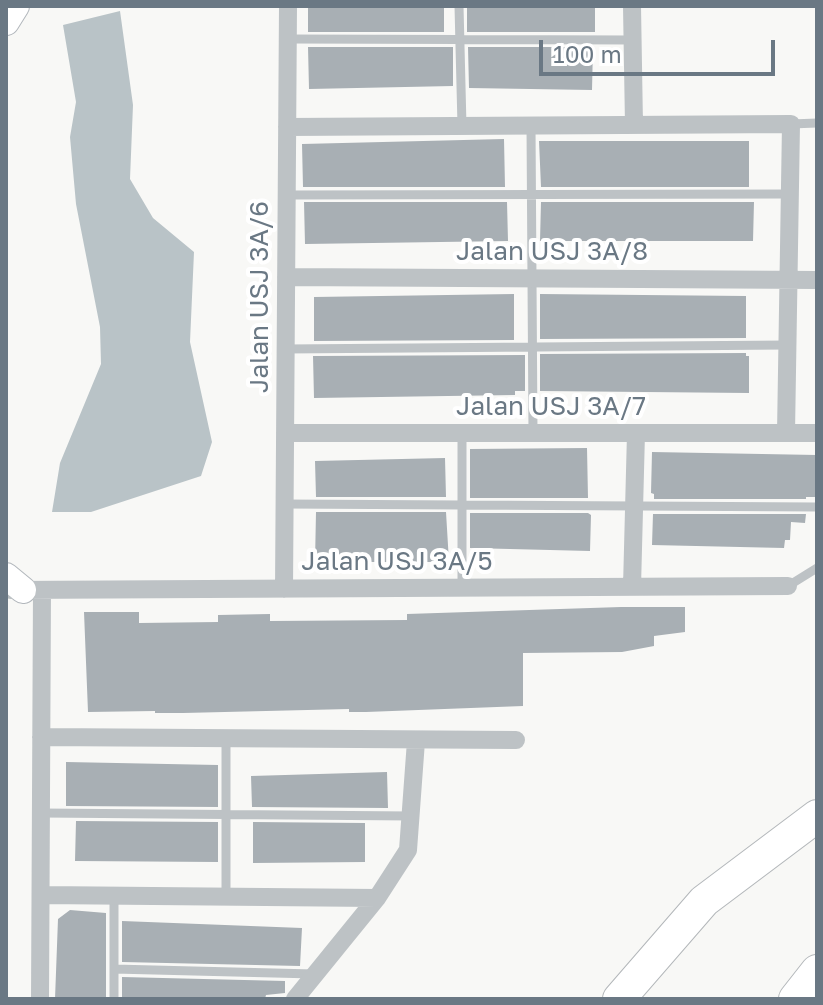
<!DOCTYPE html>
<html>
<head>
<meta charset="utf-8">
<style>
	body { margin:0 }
	#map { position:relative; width:823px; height:1005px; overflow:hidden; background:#f8f8f6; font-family:"Golos Text",sans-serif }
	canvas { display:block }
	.frame { position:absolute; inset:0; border:8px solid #6a7884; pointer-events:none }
	.scale { position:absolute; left:539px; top:40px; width:236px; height:36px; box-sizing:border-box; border:4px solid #6a7884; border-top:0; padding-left:10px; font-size:24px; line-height:28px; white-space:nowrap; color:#6a7884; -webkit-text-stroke:6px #fff; paint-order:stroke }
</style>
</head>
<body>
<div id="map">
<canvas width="823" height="1005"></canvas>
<div class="frame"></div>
<div class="scale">100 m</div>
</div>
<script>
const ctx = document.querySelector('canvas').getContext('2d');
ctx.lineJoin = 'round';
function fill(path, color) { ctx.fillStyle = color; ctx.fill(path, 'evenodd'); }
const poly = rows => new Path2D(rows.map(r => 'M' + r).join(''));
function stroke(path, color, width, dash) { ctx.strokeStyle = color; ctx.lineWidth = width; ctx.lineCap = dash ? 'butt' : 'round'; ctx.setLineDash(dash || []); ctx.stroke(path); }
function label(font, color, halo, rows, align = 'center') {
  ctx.font = font + ' "Golos Text",sans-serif'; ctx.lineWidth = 8; ctx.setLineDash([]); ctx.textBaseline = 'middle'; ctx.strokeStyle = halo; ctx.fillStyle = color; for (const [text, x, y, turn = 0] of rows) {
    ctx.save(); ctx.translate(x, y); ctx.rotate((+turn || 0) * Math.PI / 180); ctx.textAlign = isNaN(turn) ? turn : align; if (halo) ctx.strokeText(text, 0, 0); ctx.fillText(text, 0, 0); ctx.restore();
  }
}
fill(poly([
	[120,11,133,105,130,179,153,218,194,252,190,342,212,442,201,476,91,512,52,512,60,463,101,364,100,327,76,204,70,137,76,102,63,25]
]), '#b9c3c7');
fill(poly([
	[308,6,444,6,444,32,308,32],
	[467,6,595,6,595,32,467,32],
	[308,47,453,47,453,86,309,89],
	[468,47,593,47,592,90,469,88],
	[504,139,505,187,303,187,302,144],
	[539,141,749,141,749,187,541,187],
	[304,202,507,202,508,241,305,244],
	[541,202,754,202,753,241,540,241],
	[514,294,514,340,314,341,314,297],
	[540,294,746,296,746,338,540,339],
	[746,353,746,356,749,356,749,393,540,391,540,354],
	[525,355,525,391,515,391,515,395,314,398,313,356],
	[587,448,588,498,470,498,470,449],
	[652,452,817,455,817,497,806,497,806,499,654,499,654,494,651,493],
	[445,458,446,497,316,497,315,461],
	[316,512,446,512,449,562,315,562],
	[470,513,588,513,591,515,590,551,470,548],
	[653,514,806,514,805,523,791,522,790,540,785,540,784,548,652,545],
	[621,607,685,607,685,632,654,636,654,646,622,652,523,653,523,706,366,712,349,712,349,709,183,713,155,713,155,711,88,712,84,612,139,612,139,623,218,622,218,615,270,614,270,621,407,620,407,614],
	[66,762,218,765,218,807,66,806],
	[387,772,388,808,252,807,251,776],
	[76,821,218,822,218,862,75,861],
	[253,822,365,823,365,862,253,863],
	[70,910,106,913,106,999,55,999,58,919],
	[122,921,302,928,300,966,122,962],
	[122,977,285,981,285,993,266,995,265,999,122,999]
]), '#a8afb4');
const secondary = poly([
	[6,22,16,6],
	[6,576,23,590]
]);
const highway = poly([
	[619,999,704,901,817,816],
	[795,999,817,971]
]);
stroke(secondary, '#b2b7bc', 28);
stroke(highway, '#b3b7ba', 34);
stroke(poly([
	[459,6,462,126],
	[288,39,633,40],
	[791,124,817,123],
	[531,126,533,433],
	[287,195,790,194],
	[286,349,787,345],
	[462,433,462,588],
	[284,504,817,507],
	[788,586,817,568],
	[41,813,412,816],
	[226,896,226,739],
	[114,969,314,974],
	[114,999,114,896]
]), '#bdc2c5', 9);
stroke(poly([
	[632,6,634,125],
	[287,127,791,124,786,433],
	[286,277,817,280],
	[285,433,817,433],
	[632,587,636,433],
	[284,589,288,6],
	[11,590,788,586],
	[41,737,516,740],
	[41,895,377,898],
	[40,999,42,590],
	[295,999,377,898,408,850,416,741]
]), '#bdc2c5', 18);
stroke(secondary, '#fff', 26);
stroke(highway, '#fff', 32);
label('26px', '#6a7884', '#fff', [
	["Jalan USJ 3A/8",552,252],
	["Jalan USJ 3A/6",260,297,-90],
	["Jalan USJ 3A/7",551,407],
	["Jalan USJ 3A/5",397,562]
]);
</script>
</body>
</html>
